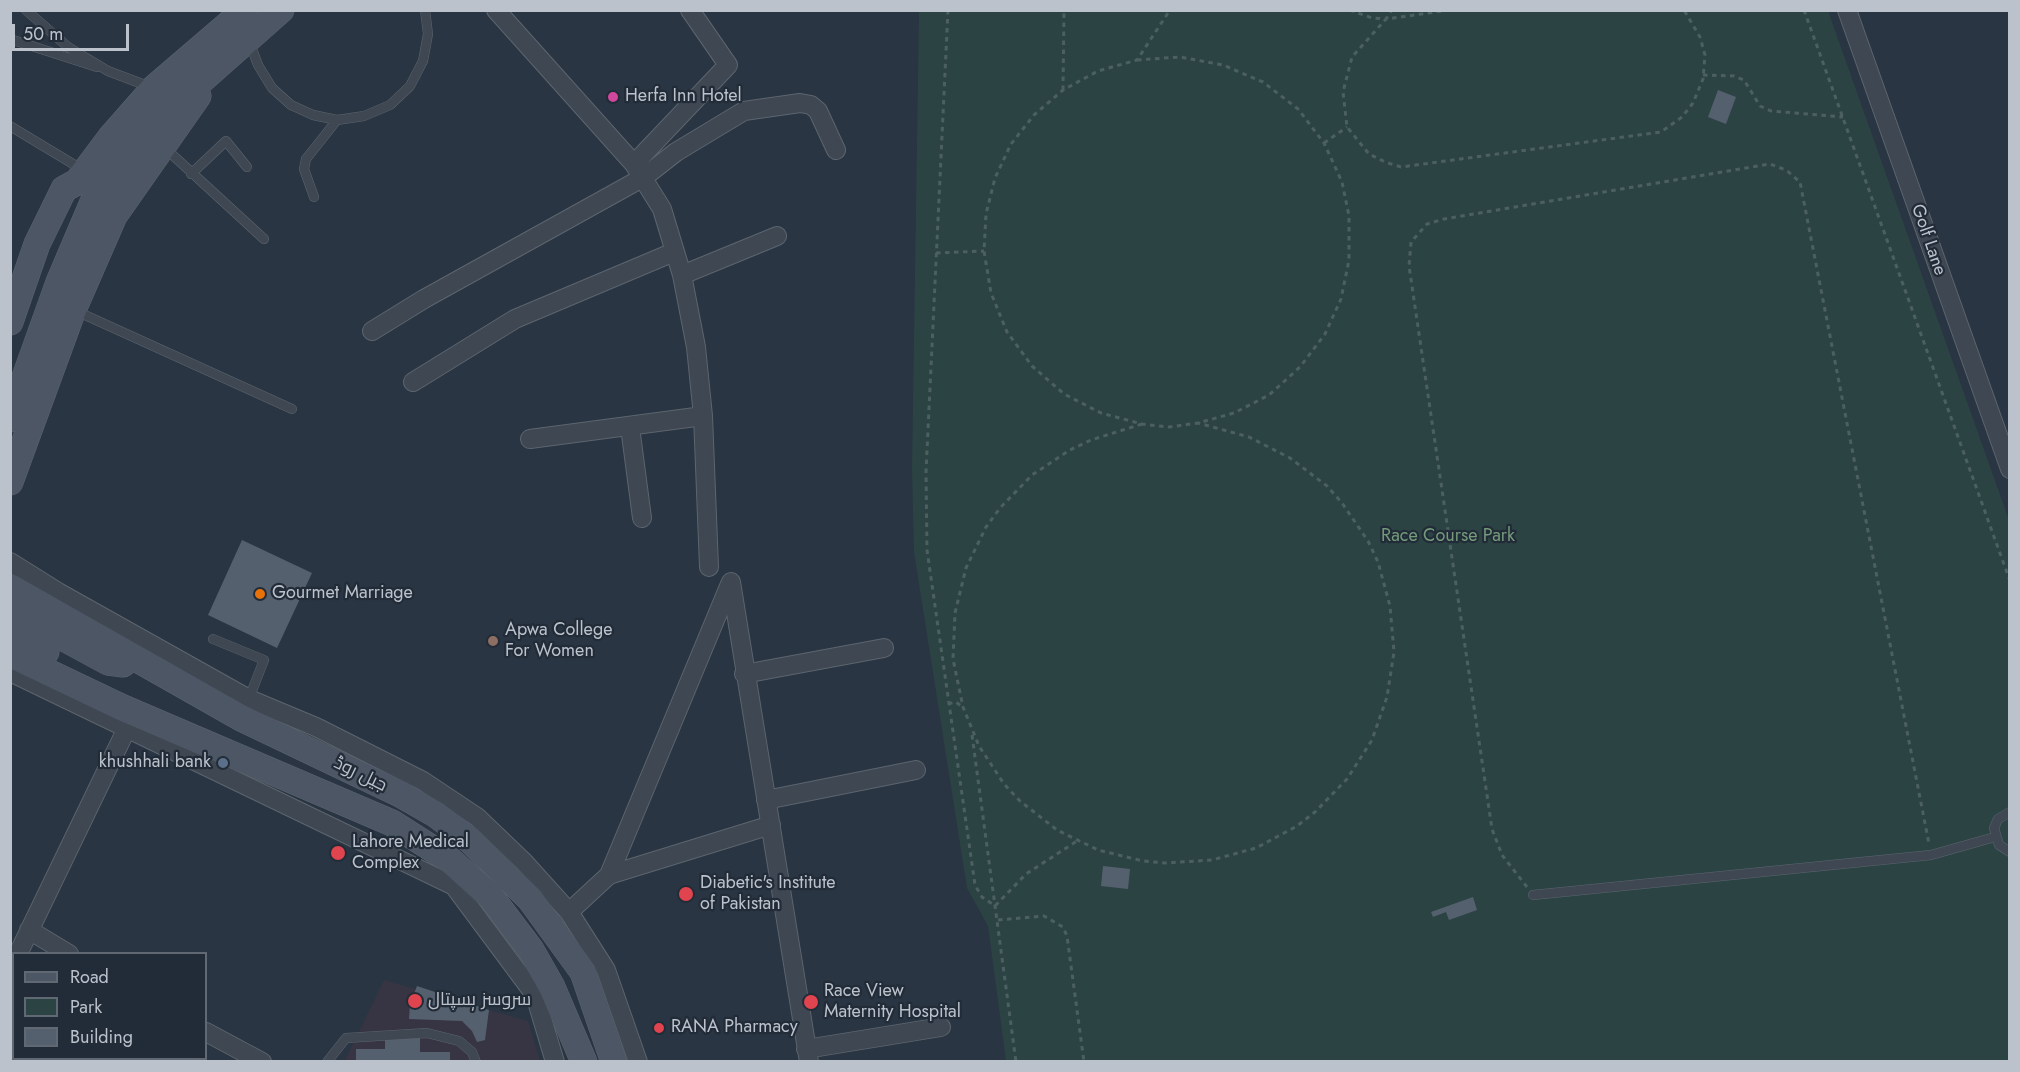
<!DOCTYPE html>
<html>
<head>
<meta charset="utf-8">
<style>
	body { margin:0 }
	#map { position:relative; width:2020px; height:1072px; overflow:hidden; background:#293542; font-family:Jost,sans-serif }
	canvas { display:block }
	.frame { position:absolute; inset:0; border:12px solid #bbc2cc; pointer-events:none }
	.legend { position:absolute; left:12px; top:952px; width:195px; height:108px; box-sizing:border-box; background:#222c38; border:2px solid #5f6873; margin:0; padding:8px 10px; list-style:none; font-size:18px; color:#bbc2cc }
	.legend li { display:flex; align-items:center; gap:12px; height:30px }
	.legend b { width:30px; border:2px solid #5f6873 }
	.scale { position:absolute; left:12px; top:24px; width:117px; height:27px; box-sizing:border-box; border:3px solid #bbc2cc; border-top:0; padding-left:8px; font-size:18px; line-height:21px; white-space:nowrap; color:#bbc2cc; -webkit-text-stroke:4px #222c38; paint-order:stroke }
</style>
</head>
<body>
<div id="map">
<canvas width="2020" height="1072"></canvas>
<div class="frame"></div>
<ul class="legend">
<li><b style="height:8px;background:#4c5665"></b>Road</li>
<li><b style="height:16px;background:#2c4344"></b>Park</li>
<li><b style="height:16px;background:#55606f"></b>Building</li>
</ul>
<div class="scale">50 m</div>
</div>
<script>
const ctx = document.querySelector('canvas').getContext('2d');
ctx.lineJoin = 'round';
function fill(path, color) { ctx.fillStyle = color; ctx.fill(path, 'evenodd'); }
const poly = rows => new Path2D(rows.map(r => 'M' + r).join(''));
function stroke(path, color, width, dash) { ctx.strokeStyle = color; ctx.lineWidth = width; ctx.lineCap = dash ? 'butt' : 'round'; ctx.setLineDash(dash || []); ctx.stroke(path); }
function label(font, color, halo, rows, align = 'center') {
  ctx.font = font + ' Jost,Cairo,sans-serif'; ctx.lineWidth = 4.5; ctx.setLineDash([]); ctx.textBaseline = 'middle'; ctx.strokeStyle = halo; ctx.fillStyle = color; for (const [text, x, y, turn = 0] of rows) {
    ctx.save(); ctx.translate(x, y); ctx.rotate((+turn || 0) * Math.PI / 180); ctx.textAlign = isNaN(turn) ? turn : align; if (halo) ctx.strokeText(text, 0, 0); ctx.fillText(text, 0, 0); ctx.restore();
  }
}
fill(poly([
	[384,980,528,1021,540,1061,344,1062]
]), '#373543');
fill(poly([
	[919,11,1828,11,2009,520,2009,1061,1006,1061,988,926,967,888,914,552,912,469]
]), '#2c4344');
fill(poly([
	[1718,90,1736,97,1726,124,1708,117],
	[242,540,312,573,277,648,208,615],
	[1103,866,1130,869,1128,889,1101,886],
	[1473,897,1477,910,1449,920,1446,912,1433,917,1431,912],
	[417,986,489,1010,485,1040,477,1042,472,1031,462,1021,409,1019,410,1004],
	[385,1038,420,1038,420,1052,450,1052,450,1062,356,1062,356,1049,385,1049]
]), '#55606f');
const service = poly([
	[26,10,68,47,108,71,153,88],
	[10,39,97,67],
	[249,41,258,65,272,88,291,105,313,115,337,120,364,116,390,105,410,86,423,61,428,34,425,10],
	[10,126,83,170],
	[165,148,264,239],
	[191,174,226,141,247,167],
	[314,197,304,169,306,159,337,120],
	[76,311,292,409],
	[213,639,264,660,248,701],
	[2010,812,1998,819,1994,828,1999,845,2010,852],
	[1533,895,1931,855,1995,837],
	[327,1062,346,1038,427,1033,459,1041,472,1052,476,1062]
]);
const minor = poly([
	[496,10,634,164,662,209,682,275,696,347,703,416,709,567],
	[1847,10,2010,469],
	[634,164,728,65,690,10],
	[682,275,777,236],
	[372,331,424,299,644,177,676,152,744,111,800,103,811,105,818,111,836,150],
	[413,382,515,319,674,252],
	[630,427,642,518],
	[530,439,703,416],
	[10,562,58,592,249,699,316,727,423,781,477,817,524,862,569,912,606,970,638,1062],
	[731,582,809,1062],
	[10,672,454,886,535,995,555,1062],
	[744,674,884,648],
	[766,800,916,770],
	[609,875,771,825],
	[569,912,609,875,730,584],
	[29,930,69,954],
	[18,954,127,728],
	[206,1032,262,1062],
	[806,1049,941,1027],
	[141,1062,143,1058]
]);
const secondary = poly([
	[10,322,37,244,64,189,77,182,110,138,154,88,245,10],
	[10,419,59,282,93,202,158,119,281,10],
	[10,482,73,310,114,216,198,96],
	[10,587,241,718,400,794,435,814,471,841,530,899,583,972,614,1062],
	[10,609,108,662,123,664],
	[10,634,46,652],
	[10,654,121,707,392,823,450,860,491,897,531,950,552,987,584,1062]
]);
stroke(service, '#5c656f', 10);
stroke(minor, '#5c656f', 20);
stroke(secondary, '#5c656f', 27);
stroke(poly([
	[948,10,926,472,927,550,975,885,982,897,995,906,1026,874,1077,841],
	[1350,10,1372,18,1386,19,1392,10],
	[1450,10,1386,19,1352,57,1343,92,1347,127,1369,154,1385,162,1401,167,1661,132,1682,117,1693,103,1703,79,1705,55,1700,37,1684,10],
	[1804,10,2010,581],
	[1137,60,1180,57,1223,65,1263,82,1298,109,1324,143,1342,182,1349,216,1349,260,1341,299,1325,334,1300,367,1269,395,1234,413,1198,423,1169,427,1142,424,1101,413,1064,394,1032,366,1007,332,991,293,984,251,986,214,995,178,1011,144,1034,115,1063,90,1098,71,1137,60,1170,10],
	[1703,75,1734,76,1744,80,1760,106,1771,111,1843,117],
	[1063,90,1064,10],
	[1324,143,1347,127],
	[936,253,984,251],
	[1142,424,1091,440,1070,450,1032,475,1000,508,986,527,966,568,955,613,953,659,963,707,979,746,1004,784,1020,801,1057,830,1098,850,1143,861,1166,863,1212,860,1256,848,1297,826,1315,812,1347,779,1372,740,1387,697,1394,652,1390,606,1378,562,1368,541,1342,503,1327,486,1290,458,1249,437,1198,423],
	[948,704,956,702,961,706],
	[972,735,1016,1062],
	[1527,887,1502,855,1492,829,1409,266,1411,242,1427,224,1444,219,1770,164,1786,170,1800,182,1929,844],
	[998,920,1044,916,1063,927,1067,936,1084,1062]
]), '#4c6062', 3, [4.5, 4.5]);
stroke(service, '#3e4752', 9);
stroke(minor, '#3e4752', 18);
stroke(secondary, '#4c5665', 26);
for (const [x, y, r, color] of [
	[613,97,6,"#d1479c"],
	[260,594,6,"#e8710a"],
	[493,641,6,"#8d6e63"],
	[223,763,6,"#5c6f8a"],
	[338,853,8,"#e0444e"],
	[686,894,8,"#e0444e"],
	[415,1001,8,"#e0444e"],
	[811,1002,8,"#e0444e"],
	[659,1028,6,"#e0444e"]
]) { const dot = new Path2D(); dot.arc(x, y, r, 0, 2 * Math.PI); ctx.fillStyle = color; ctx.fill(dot); stroke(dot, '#222c38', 2); }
label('18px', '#bbc2cc', '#222c38', [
	["Herfa Inn Hotel",625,97],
	["Gourmet Marriage",272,594],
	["Apwa College",505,631],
	["For Women",505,652],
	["khushhali bank",211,763,"right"],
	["Lahore Medical",352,843],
	["Complex",352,864],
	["Diabetic's Institute",700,884],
	["of Pakistan",700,905],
	["Race View",824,992],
	["Maternity Hospital",824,1013],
	["سروسز ہسپتال",428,1001],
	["RANA Pharmacy",671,1028]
], 'left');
label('18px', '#bbc2cc', '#222c38', [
	["Golf Lane",1928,240,71],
	["جیل روڈ",360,775,26]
]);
label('18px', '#749b7b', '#222c38', [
	["Race Course Park",1448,537]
]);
</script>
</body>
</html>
